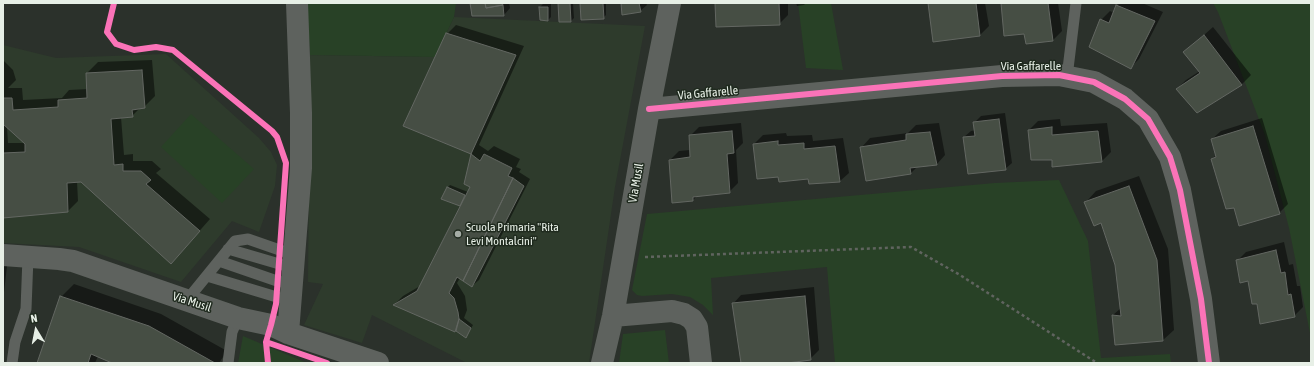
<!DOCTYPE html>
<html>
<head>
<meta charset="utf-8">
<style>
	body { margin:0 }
	#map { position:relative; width:1314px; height:366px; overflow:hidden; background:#2b312b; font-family:"Asap Condensed",sans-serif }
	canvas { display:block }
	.frame { position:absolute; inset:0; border:4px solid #e7efe6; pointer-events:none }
	.north { position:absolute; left:16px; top:310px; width:40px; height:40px; -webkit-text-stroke:3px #1f2a1e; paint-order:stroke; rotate:350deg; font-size:11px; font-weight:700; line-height:16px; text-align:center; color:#e7efe6 }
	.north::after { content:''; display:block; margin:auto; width:14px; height:18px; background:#e7efe6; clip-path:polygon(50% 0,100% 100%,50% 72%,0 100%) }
</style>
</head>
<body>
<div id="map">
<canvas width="1314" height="366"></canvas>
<div class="frame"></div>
<div class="north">N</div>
</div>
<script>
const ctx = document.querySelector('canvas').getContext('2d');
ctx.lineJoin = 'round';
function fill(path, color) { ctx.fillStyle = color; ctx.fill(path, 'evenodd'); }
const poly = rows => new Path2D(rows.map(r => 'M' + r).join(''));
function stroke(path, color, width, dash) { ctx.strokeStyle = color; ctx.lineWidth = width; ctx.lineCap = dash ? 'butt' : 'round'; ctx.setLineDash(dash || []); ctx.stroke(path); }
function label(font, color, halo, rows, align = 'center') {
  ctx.font = font + ' "Asap Condensed",sans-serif'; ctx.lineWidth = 3; ctx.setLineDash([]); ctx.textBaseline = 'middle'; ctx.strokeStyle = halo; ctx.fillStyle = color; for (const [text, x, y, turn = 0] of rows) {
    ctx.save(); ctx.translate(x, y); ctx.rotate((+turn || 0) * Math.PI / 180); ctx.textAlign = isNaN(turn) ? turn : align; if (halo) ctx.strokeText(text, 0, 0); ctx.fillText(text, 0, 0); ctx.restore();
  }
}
fill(poly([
	[454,17,645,26,615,187,589,363,467,363,372,315,362,343,304,325,323,284,308,282,310,55,435,57],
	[3,45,56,58,166,54,259,138,271,152,277,165,275,186,259,232,232,221,181,282,79,247,3,243]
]), '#2e3b2c');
fill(poly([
	[307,3,456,3,454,17,435,57,310,55],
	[798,3,831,3,843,70,806,68],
	[1213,3,1311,3,1311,338,1289,228,1265,135,1218,12],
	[191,114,254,169,222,203,161,147],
	[1059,180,1088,241,1101,358,1170,354,1171,363,835,363,827,267,711,278,713,315,703,305,690,297,672,294,642,296,637,295,632,290,647,214,995,183],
	[665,330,669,363,619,363,623,334],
	[243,336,307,363,238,363]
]), '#284126');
fill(poly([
	[471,3,509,3,510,8,504,15],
	[559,3,573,3,574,18,571,21],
	[581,3,606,3,606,15,603,18],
	[622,3,646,3,647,5,640,11],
	[716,3,788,3,788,15,779,24],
	[796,3,806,3,804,5,797,6],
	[929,3,985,3,989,26,980,35,933,40],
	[1002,3,1058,3,1062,31,1053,40,1025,32],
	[1119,3,1142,3,1163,12,1139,59,1130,68,1101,20,1110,11,1114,13],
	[543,4,551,4,551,17,548,20,540,7],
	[456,25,524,46,479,145,488,151,494,146,520,159,516,167,521,169,519,172,530,179,479,280,472,286,460,278,457,283,465,296,467,310,464,318,473,325,466,337,456,329,455,331,395,304,403,296,420,286,463,201,459,205,447,188,450,185,468,192,471,186,465,183,472,153,404,125,447,34],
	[1213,27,1251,75,1242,84,1197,112,1177,89,1186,80,1200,71,1185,52],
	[3,60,13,70,16,80,8,88,22,88,23,100,62,98,69,90,88,89,87,73,98,62,152,60,155,96,144,107,140,108,132,116,121,117,124,155,133,154,133,161,152,161,161,169,156,173,210,219,171,263,81,180,77,181,78,201,68,211,3,217],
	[7,127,25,143,8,143],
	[1005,113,1012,163,1005,169,964,137,971,131,976,130,974,123,981,116],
	[1262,118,1288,204,1279,213,1234,206,1212,159,1216,155,1212,139,1221,131],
	[1060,119,1061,126,1107,123,1111,152,1102,161,1052,159,1029,130,1038,121],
	[741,123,743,143,736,150,738,183,729,192,698,195,693,200,670,160,679,151,690,150,690,136,699,127],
	[939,123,945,155,937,164,918,166,911,173,867,180,862,147,870,138,908,133,916,125],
	[786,133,787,136,812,135,813,141,843,138,849,173,840,181,779,176,754,144,763,135],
	[1139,176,1168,249,1174,330,1163,340,1113,315,1121,308,1116,265,1102,222,1086,202,1096,191],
	[1284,242,1289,265,1293,264,1297,286,1300,286,1303,307,1294,316,1258,303,1249,280,1237,261,1246,252],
	[3,265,7,266,3,301],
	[74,284,161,314,227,351,219,363,114,363,98,356,95,363,38,363,61,297],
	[814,287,819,350,810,359,779,363,742,363,733,304,741,295]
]), '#0007');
const building = poly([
	[470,3,485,3,486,8,503,5,504,16,472,16,470,3],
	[485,3,502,3,503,5,486,8,485,3],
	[558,3,570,3,571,22,559,22,558,3],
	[580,3,603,3,604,19,581,20,580,3],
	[621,3,639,3,641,12,622,15,621,3],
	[715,3,779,3,780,25,716,27,715,3],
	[928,3,976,3,980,36,933,42,928,3],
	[1001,3,1048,3,1053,41,1026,44,1024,34,1004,36,1001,3],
	[1116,5,1155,21,1131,69,1089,47,1100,19,1109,23,1116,5],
	[539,7,548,7,548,21,540,20,539,7],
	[446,33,516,55,471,154,403,126,446,33],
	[1204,35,1242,85,1197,113,1176,89,1200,73,1183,52,1204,35],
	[142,70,145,108,132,110,133,117,111,119,114,165,123,164,123,171,141,171,151,180,146,184,200,231,171,264,81,182,67,183,68,212,3,218,3,153,25,152,25,144,3,124,3,98,12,98,13,110,58,107,58,100,87,98,86,73,142,70],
	[999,119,1006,170,968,174,963,137,975,136,973,122,999,119],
	[1253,126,1280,214,1239,226,1234,208,1226,209,1211,159,1216,157,1211,139,1253,126],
	[1052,127,1052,135,1098,131,1102,162,1052,167,1052,160,1031,160,1028,130,1052,127],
	[732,131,734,153,727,154,730,193,693,197,693,201,672,203,669,160,690,157,689,135,732,131],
	[930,132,937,165,910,168,911,174,866,181,860,147,906,140,906,134,930,132],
	[778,141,778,145,804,143,804,149,835,146,840,182,809,184,808,179,779,182,778,177,757,179,753,144,778,141],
	[471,154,480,161,484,154,512,168,508,176,513,178,463,281,457,277,449,293,454,298,458,312,459,319,455,332,393,305,417,291,470,187,464,184,471,154],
	[513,178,524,186,472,287,463,281,513,178],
	[1129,186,1157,260,1163,341,1115,345,1112,315,1121,316,1115,265,1101,223,1094,226,1084,202,1129,186],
	[447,187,465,195,460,206,441,199,447,187],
	[1276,250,1281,273,1285,272,1288,295,1291,294,1295,317,1260,324,1257,304,1252,304,1248,281,1240,283,1236,260,1276,250],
	[60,296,149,326,215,363,112,363,91,354,88,363,37,363,60,296],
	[805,296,811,360,787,363,741,363,732,303,805,296],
	[459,319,471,328,466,338,456,331,459,319]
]);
fill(building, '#464e44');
stroke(building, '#636762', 1);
stroke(poly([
	[645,257,911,247,960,275,1097,363]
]), '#60645f', 2.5, [3, 3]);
stroke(poly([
	[1067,77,1076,3],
	[228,249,293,268],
	[219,261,277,281,292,284],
	[207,276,290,301],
	[187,300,235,241,248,239,294,255],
	[12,363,15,342,26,309,28,257],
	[228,363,232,332,238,318]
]), '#5e625e', 11);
stroke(poly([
	[649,109,1002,76,1059,75,1094,82,1125,99,1148,119,1170,157,1180,190,1201,299,1209,363],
	[3,255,59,259,73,261,238,318,271,325,288,333,378,363],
	[613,316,672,311,684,314,692,319,697,327,701,363],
	[288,333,301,168,301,113,297,3],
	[602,363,613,316,649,109,670,3]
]), '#5e625e', 22);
stroke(poly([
	[114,3,107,32,116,44,134,50,156,47,173,50,272,131,277,137,286,163,276,304,271,325,266,342,268,363],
	[649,109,1002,76,1059,75,1094,82,1125,99,1148,119,1170,157,1180,190,1201,299,1209,363],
	[266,342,327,363]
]), '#fb73b8', 6);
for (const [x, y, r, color] of [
	[458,234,4,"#a5aca5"]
]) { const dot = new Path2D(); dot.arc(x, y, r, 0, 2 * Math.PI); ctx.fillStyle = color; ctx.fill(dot); stroke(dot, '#1f2a1e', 1.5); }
label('12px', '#e7efe6', '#1f2a1e', [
	["Via Gaffarelle",1031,66],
	["Via Gaffarelle",708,93,-5],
	["Via Musil",636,183,-80],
	["Via Musil",192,302,18]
]);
label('12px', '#e7efe6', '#1f2a1e', [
	["Scuola Primaria \"Rita",466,227],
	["Levi Montalcini\"",466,241]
], 'left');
</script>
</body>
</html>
